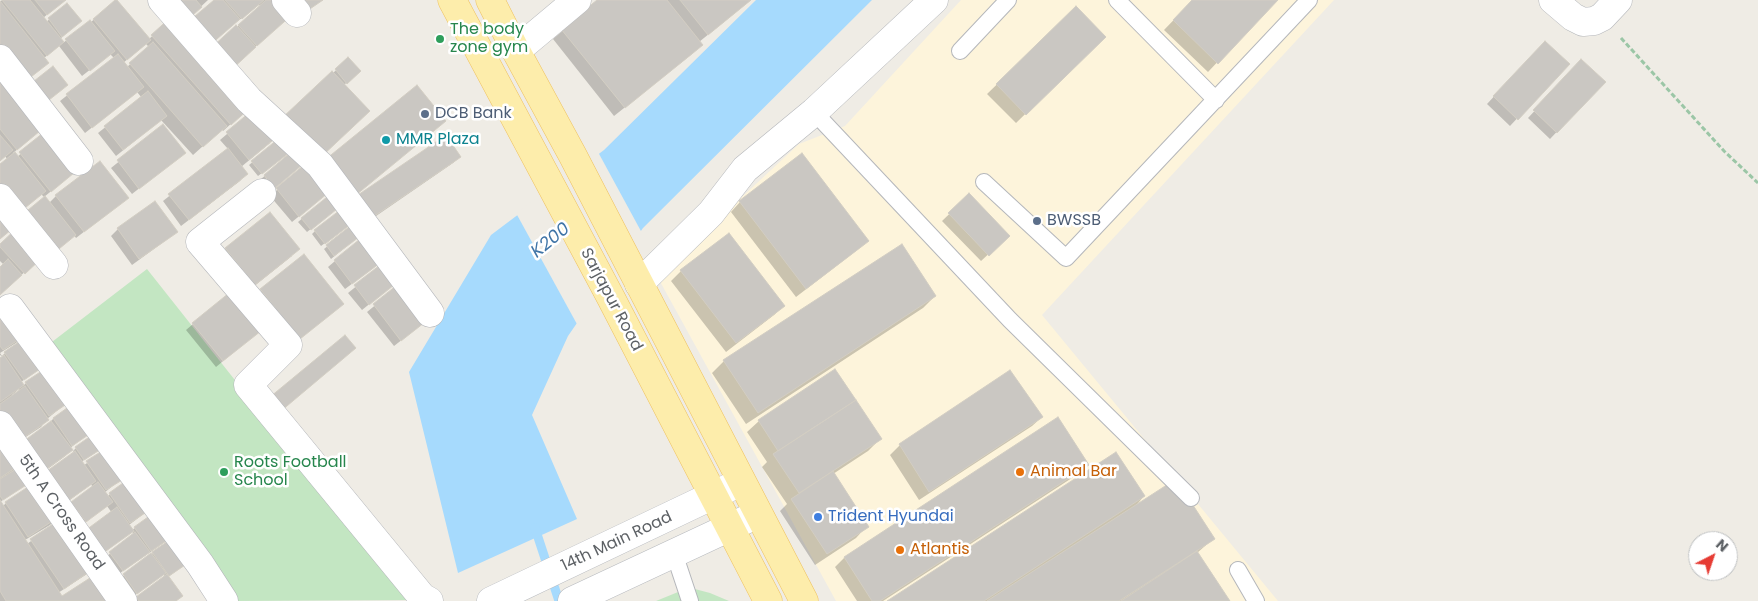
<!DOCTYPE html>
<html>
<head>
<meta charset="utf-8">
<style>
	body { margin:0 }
	#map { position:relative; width:1758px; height:601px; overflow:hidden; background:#efece5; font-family:Poppins,sans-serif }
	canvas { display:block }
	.north { position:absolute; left:1688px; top:531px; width:50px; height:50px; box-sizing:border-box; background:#fff; border:1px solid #bec0c1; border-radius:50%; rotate:41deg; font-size:14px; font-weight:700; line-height:20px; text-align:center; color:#5d6165 }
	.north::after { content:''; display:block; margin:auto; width:18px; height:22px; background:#e63c34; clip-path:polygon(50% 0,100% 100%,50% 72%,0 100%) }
</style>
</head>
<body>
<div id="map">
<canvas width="1758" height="601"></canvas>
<div class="north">N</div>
</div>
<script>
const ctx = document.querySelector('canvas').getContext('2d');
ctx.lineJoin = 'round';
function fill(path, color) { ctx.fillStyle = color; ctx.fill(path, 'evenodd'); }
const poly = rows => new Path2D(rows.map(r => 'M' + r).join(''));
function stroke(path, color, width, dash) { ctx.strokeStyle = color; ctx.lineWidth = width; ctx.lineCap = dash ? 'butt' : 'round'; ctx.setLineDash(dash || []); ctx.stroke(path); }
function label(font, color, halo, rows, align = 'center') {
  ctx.font = font + ' Poppins,sans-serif'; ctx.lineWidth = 5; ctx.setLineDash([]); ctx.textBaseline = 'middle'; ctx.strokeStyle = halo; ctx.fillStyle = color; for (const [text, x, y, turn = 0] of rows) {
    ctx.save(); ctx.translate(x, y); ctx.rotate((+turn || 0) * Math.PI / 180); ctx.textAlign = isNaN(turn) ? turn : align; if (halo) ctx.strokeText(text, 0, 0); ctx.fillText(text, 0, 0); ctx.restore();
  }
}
fill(poly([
	[961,0,1334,0,1042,315,1278,601,836,601,657,276,799,144,845,126]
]), '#fdf4db');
fill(poly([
	[147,269,409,600,235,601,48,345],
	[691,588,710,593,729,601,656,601,683,590]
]), '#c3e6c2');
fill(poly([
	[756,0,872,0,643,228,568,336,532,415,577,519,458,573,409,372,491,235,604,150]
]), '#a6dafd');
fill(poly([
	[598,152,642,233,578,326,516,213]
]), '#efece5');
fill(poly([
	[2,0,65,0,43,18,46,22,67,5,77,24,60,39,63,43,90,21,91,22,116,1,149,39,171,19,155,0,208,0,179,27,182,31,216,0,280,0,285,20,223,76,243,113,223,131,222,129,193,155,161,120,116,156,98,133,142,98,137,92,85,133,60,101,114,58,110,54,82,76,59,46,44,58,41,69,20,85,0,2],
	[259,5,261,6,204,56,201,52,234,24],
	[146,44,149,47,127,67,123,63],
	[599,0,751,0,699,42,701,45,692,54,614,116,553,39],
	[1193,0,1276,0,1208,72,1164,30],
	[1076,8,1104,37,1016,123,987,94],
	[1538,49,1568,64,1510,126,1487,104],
	[348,59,359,71,344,85,312,164,325,195,292,222,270,196,308,164,289,152,258,176,249,165,283,137,333,73],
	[1581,61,1604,82,1550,139,1528,118],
	[0,84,29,140,13,153,17,157,43,135,66,179,44,197,49,203,56,196,120,204,76,238,74,235,36,262,0,294,0,269,4,265,0,261,0,245,18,229,17,223,0,239,0,166,7,159,5,156,0,160],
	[41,194,45,198,15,224,11,219],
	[255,110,270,143,241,167,246,174,240,181,181,226,163,201,228,149,220,140],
	[163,126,184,153,132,194,111,168],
	[291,154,271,191,261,179],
	[460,157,453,163,363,225,350,204],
	[331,194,337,208,307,232,298,222],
	[969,195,1008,236,981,261,942,221],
	[740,202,867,241,857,250,796,297,731,212],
	[155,203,176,232,169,238,132,265,111,236,118,229],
	[350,224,321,246,312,234,315,231],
	[354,225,358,237,331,259,324,249],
	[729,234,783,306,774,315,726,352,671,281,681,271],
	[901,246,935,296,923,308,746,424,712,373,724,361],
	[226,249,292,256,248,291,219,255],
	[304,256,342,304,290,347,251,300],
	[335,261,376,266,345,289,328,267],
	[384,264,398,281,362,310,348,293],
	[401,284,421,325,394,346,367,312],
	[0,312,23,336,16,343,0,353,2,356,5,353,38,370,21,382,23,386,26,383,70,400,47,419,47,420,41,427,12,446,0,429,0,360,3,357,0,355],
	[19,389,20,391,13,396,12,395],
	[193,324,252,337,216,367,186,330],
	[74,404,92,431,70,448,71,450,64,457,38,476,46,426,53,419],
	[1042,417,1032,426,919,500,890,455,900,445],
	[1058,419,1088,465,1078,474,883,601,857,601,835,567,844,558],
	[759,421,880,439,868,451,833,474,867,526,856,538,815,565,780,511,787,504,762,467,767,462,747,432],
	[0,437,20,464,12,472,29,483,0,502],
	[76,448,100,450,81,462,83,466,106,449,125,476,104,493,107,497,110,494,150,509,129,525,132,530,155,514,168,540,120,573,107,556,134,535,132,531,96,559,112,513,107,506,82,524,69,506,93,488,91,484,62,506,74,453,73,451],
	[1144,496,1134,508,1213,539,1197,553,1229,601,889,601],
	[0,502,3,506,6,503,59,516,50,525,25,540,27,544,61,519,87,574,58,593,61,598,107,601,0,601],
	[153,553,186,564,168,577,182,596,176,601,134,601,165,577,163,574,130,599,117,581]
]), '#0003');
stroke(poly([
	[535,528,559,601]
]), '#a6dafd', 9);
const building = poly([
	[2,0,30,0,64,42,47,56,2,0],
	[35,0,66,0,47,15,35,0],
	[115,0,117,0,151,40,127,60,93,19,115,0],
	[167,0,196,0,202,7,185,22,167,0],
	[214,0,223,0,240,19,209,46,188,22,214,0],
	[225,0,264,0,242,19,225,0],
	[266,0,281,0,293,14,257,46,238,25,266,0],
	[296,0,323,0,304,13,296,0],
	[597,0,667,0,703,45,625,108,561,29,597,0],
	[680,0,751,0,708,35,680,0],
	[1192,0,1278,0,1218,64,1173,20,1192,0],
	[0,1,49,63,27,80,0,46,0,1],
	[67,3,82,21,62,37,48,18,67,3],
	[1076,6,1106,37,1026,115,996,84,1076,6],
	[171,17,251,107,231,125,151,35,171,17],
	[90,20,115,51,90,71,65,39,90,20],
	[236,25,256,47,230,71,210,49,236,25],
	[1545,41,1570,64,1518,120,1493,96,1545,41],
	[153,42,227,126,203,147,129,63,153,42],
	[118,54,144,87,92,128,66,94,118,54],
	[348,57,361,71,347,84,335,69,348,57],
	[1581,59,1606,82,1557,133,1533,110,1581,59],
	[53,66,68,85,44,104,29,85,53,66],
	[332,71,370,111,320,158,282,118,332,71],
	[0,82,40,131,17,150,0,129,0,82],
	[417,85,446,121,356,195,326,159,417,85],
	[148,91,167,116,123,150,104,126,148,91],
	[255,108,278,136,249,160,226,132,255,108],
	[163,124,186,153,139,189,117,160,163,124],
	[43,133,74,173,51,192,19,152,43,133],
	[0,135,13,150,0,161,0,135],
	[283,135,294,149,262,174,251,161,283,135],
	[446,135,461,157,370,219,355,197,446,135],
	[228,148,248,174,189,220,168,194,228,148],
	[15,152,46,191,20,212,0,187,0,164,15,152],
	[291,152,302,165,274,189,264,175,291,152],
	[802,153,869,241,806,289,739,201,802,153],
	[310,160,334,188,299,217,276,188,310,160],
	[100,161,129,198,84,232,55,195,100,161],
	[332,193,342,205,311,230,301,218,332,193],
	[969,193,1010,236,989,256,948,213,969,193],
	[45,196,76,235,54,253,22,215,45,196],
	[155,201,178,232,139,259,117,228,155,201],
	[0,204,17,225,0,239,0,204],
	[344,207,355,221,325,244,314,230,344,207],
	[270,212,300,249,255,285,225,248,270,212],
	[354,223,363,234,334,256,326,245,354,223],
	[18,227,44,256,25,274,0,247,0,244,18,227],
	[729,233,785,306,736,343,680,270,729,233],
	[365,235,384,260,352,284,334,260,365,235],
	[902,244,936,296,758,413,723,360,902,244],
	[304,254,344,304,300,339,260,289,304,254],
	[8,259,22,275,0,295,0,267,8,259],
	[384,262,399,281,369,305,354,285,384,262],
	[401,282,429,319,401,341,373,304,401,282],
	[229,293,261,331,223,361,192,323,229,293],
	[0,310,24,336,3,350,0,346,0,310],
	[345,335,356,348,281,411,270,397,345,335],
	[23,339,43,367,24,380,4,352,23,339],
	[4,355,24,385,0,402,0,358,4,355],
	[48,367,71,401,49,416,25,382,48,367],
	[835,369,856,400,778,451,758,420,835,369],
	[1010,370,1043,417,929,492,899,444,1010,370],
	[25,386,49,420,19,441,0,413,0,404,25,386],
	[856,400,882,439,799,493,773,454,856,400],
	[74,403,94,431,72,446,53,418,74,403],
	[1058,417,1089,465,880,601,872,601,844,557,1058,417],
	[51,421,73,450,45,470,24,441,51,421],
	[95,433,104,447,84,460,75,447,95,433],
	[0,436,21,464,0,478,0,436],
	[107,448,127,477,106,490,86,461,107,448],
	[75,451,96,481,69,500,47,471,75,451],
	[1116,452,1145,496,984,601,887,601,1116,452],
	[24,464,34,480,3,500,0,496,0,479,24,464],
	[833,471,869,527,827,554,791,499,833,471],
	[130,478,151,509,130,523,109,493,130,478],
	[1176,479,1215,539,1119,601,987,601,1176,479],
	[37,481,60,516,28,537,5,502,37,481],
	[98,482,113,502,86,522,71,502,98,482],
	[0,500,62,596,93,576,109,601,6,601,0,591,0,500],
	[117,507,134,531,103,553,86,530,117,507],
	[155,512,172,537,151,551,134,527,155,512],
	[62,518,96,567,64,589,30,539,62,518],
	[135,532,150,552,123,571,109,552,135,532],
	[174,537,191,561,169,576,152,552,174,537],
	[1197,551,1230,601,1121,601,1197,551],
	[151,553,166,573,137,594,123,574,151,553],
	[167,574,183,596,176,601,139,601,136,597,167,574]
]);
fill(building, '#cac7c2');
stroke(building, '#d3cec3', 1);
const service = poly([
	[1117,0,1216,100],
	[960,51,1008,0],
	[814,112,1010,320,1191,498],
	[984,182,1066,258,1309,0],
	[674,553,690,601],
	[1238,570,1256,601]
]);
const minor = poly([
	[162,0,249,100,320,165,430,313],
	[286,0,297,13],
	[1553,0,1573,17,1583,22,1594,21,1602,17,1618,0],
	[516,51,577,0],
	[0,59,79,161],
	[262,193,200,242,288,345,248,385,422,597,429,601],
	[0,198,54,265],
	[639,284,711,213,745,169,814,112,934,0],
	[10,308,200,564,224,601],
	[0,425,123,601]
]);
const secondary = poly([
	[491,601,741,482],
	[572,601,758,514]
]);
const primary = poly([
	[452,0,611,298,768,601],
	[490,0,516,51,573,156,804,601]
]);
stroke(service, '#b5b7bb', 18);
stroke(minor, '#b5b7bb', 29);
stroke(secondary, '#b6b9be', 29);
stroke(primary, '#efc15e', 29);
stroke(poly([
	[1621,38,1724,151,1758,183]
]), '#9bc6a6', 3, [5, 2.5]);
stroke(service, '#fff', 16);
stroke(minor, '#fff', 28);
stroke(secondary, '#fff', 28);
stroke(primary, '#fdedab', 28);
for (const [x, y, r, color] of [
	[440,39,5,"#2e9e5b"],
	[425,114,5,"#5c6f8a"],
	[386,140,5,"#0f9aa8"],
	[1037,221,5,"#5c6f8a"],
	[224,472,5,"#2e9e5b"],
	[1020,472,5,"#e8710a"],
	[818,517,5,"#3f7fe0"],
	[900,550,5,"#e8710a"]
]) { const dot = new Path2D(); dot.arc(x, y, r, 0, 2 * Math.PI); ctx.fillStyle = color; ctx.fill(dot); stroke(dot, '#fff', 2); }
label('16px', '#27864d', '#fff', [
	["The body",450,30],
	["zone gym",450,48],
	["Roots Football",234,463],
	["School",234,481]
], 'left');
label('16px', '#4e5e75', '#fff', [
	["DCB Bank",435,114],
	["BWSSB",1047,221]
], 'left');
label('16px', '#0d838f', '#fff', [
	["MMR Plaza",396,140]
], 'left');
label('16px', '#5d6165', '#fff', [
	["Sarjapur Road",611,300,62],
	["5th A Cross Road",61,513,55],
	["14th Main Road",617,542,-25]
]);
label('16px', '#c56008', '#fff', [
	["Animal Bar",1030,472],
	["Atlantis",910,550]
], 'left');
label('16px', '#366cbe', '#fff', [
	["Trident Hyundai",828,517]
], 'left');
label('italic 18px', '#4075a7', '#fff', [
	["K200",551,241,-39]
]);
</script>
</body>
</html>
